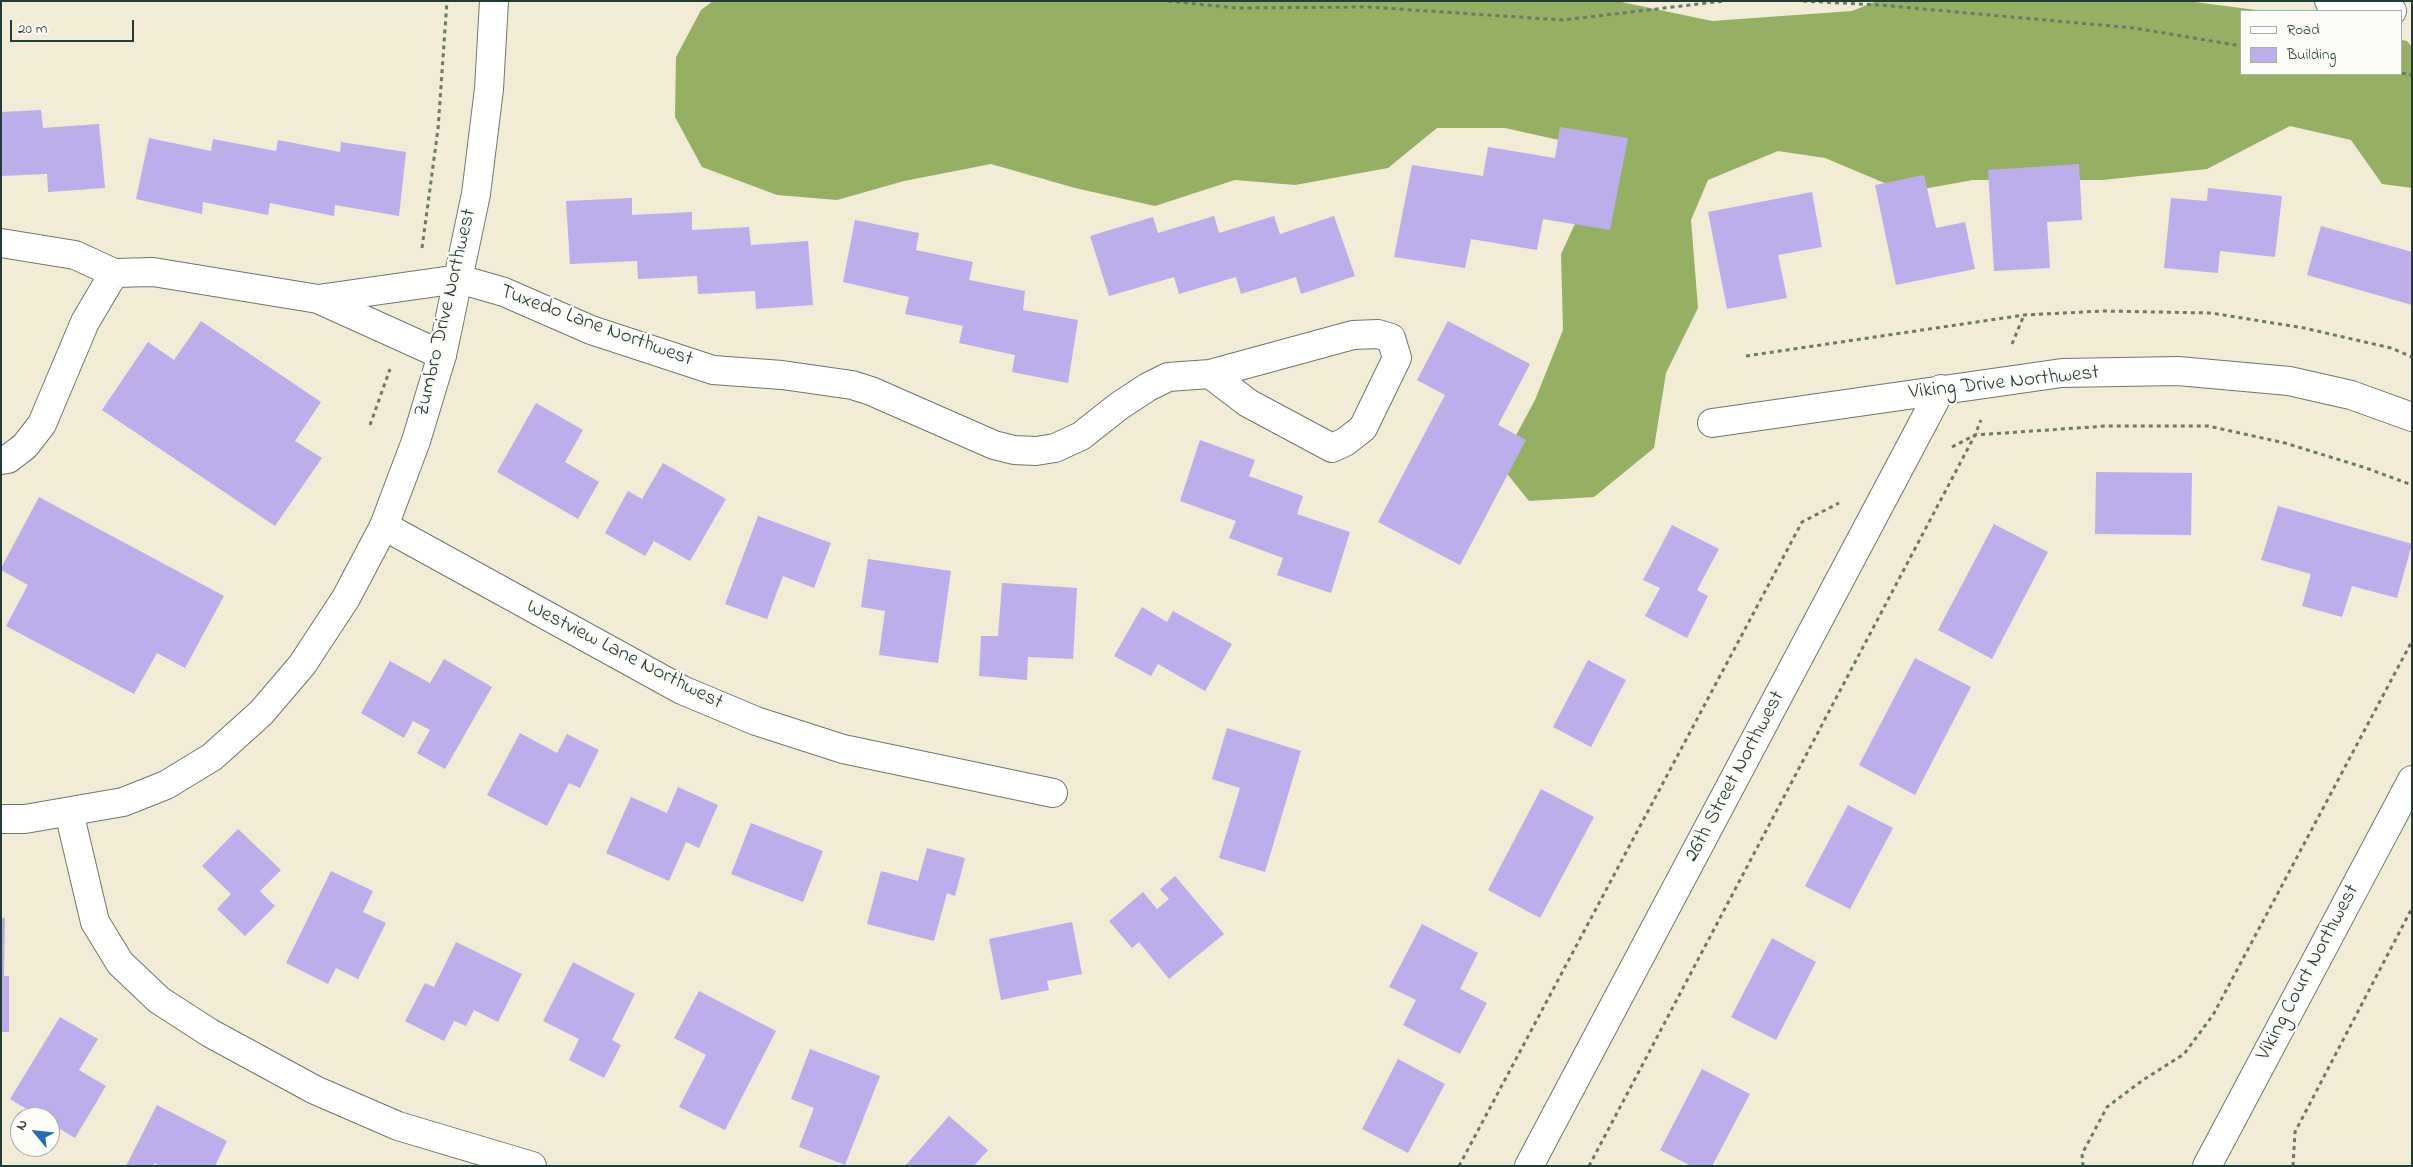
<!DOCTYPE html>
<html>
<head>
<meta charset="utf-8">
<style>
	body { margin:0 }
	#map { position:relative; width:2413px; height:1167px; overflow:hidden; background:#f2ebd5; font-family:"Indie Flower",sans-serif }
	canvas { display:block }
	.frame { position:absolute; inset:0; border:2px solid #1f3d34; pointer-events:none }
	.legend { position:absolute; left:2240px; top:10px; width:162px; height:65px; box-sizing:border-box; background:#fdfcf7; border:1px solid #a4b0a9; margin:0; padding:6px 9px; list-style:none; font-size:15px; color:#1f3d34 }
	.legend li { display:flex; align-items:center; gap:10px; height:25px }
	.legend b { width:25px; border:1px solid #a4b0a9 }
	.north { position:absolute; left:10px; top:1107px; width:50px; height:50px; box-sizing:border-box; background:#fdfcf7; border:1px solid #a4b0a9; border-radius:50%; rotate:298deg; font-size:14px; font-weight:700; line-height:20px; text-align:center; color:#1f3d34 }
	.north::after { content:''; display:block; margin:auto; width:18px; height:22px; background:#1f6fb2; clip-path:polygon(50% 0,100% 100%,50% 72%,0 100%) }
	.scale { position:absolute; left:10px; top:20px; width:124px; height:22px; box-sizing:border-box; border:2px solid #1f3d34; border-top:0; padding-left:6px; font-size:15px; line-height:18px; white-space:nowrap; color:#1f3d34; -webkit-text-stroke:4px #fdfcf7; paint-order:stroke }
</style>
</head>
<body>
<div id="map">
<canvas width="2413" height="1167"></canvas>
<div class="frame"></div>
<ul class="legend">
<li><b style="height:6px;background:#fff"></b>Road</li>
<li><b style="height:14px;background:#bcaeeb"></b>Building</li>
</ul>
<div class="north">N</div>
<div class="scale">20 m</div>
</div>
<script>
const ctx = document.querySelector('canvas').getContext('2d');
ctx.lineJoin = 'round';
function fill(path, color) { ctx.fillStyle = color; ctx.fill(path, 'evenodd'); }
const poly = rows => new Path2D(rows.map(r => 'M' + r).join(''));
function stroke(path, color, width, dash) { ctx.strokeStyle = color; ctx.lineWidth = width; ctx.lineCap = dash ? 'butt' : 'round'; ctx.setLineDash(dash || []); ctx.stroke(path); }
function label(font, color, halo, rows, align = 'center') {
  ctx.font = font + ' "Indie Flower",sans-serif'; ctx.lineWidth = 4.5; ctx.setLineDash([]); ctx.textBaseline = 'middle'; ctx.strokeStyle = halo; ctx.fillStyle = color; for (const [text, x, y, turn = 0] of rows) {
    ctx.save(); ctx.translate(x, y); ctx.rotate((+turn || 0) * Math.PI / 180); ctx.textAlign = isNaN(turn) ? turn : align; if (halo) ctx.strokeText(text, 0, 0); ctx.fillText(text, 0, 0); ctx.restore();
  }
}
fill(poly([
	[713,1,1617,1,1712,21,1852,11,1877,1,2187,1,2264,11,2242,11,2242,74,2402,74,2402,40,2407,41,2412,47,2412,188,2382,184,2351,140,2290,126,2207,169,2102,180,1973,180,1906,192,1825,158,1778,151,1708,180,1691,220,1698,308,1666,373,1654,448,1594,497,1529,501,1500,465,1535,400,1563,330,1561,254,1598,174,1586,146,1505,128,1437,128,1388,168,1295,185,1235,180,1155,206,1075,188,991,164,904,181,837,200,777,195,702,167,675,117,676,57,701,10]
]), '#95b062');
fill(poly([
	[41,110,43,128,99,124,105,188,48,192,47,174,1,176,1,112],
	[1560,127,1628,138,1610,230,1543,219,1537,250,1471,239,1465,268,1394,257,1412,165,1483,176,1488,147,1555,158],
	[149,138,211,151,213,139,276,151,278,140,340,152,341,142,406,152,399,216,335,205,334,216,270,203,268,215,203,202,202,214,136,199],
	[2079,164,2082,220,2047,222,2050,268,1994,271,1988,170],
	[1924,175,1936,228,1965,222,1975,269,1896,285,1875,185],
	[2208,188,2282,196,2275,257,2220,251,2218,273,2164,268,2171,198,2207,201],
	[1812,192,1822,247,1778,255,1787,298,1727,309,1708,212],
	[632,198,632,215,692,212,692,230,749,227,751,245,808,241,813,305,756,309,755,291,698,294,697,276,638,279,637,261,570,264,566,201],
	[1214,216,1219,233,1274,216,1280,234,1334,216,1355,276,1301,294,1296,277,1241,294,1236,277,1179,294,1174,277,1109,296,1090,236,1153,217,1158,233],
	[855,220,919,233,916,250,973,262,969,280,1025,291,1023,310,1078,320,1068,383,1012,372,1015,355,959,343,963,326,905,314,909,297,843,282],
	[2321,226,2412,252,2412,305,2307,275],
	[201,321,321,402,295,441,322,458,275,526,102,410,148,342,174,360],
	[1448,321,1530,364,1498,425,1526,440,1460,565,1378,522,1445,395,1417,380],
	[536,403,583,430,565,462,599,482,578,519,497,472],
	[1200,440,1255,460,1249,476,1303,496,1297,514,1350,532,1331,593,1277,575,1283,558,1229,538,1236,521,1180,501],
	[663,463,726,499,690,561,654,541,645,556,605,533,628,491,642,499],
	[2096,472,2192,473,2191,535,2095,534],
	[39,497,224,596,185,668,157,653,134,694,6,626,28,585,1,570,1,568],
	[2278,506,2412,544,2397,598,2352,586,2342,617,2302,606,2311,574,2261,560],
	[758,516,831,543,814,588,783,576,767,619,725,604],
	[1994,524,2048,552,1992,659,1938,630],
	[1672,525,1719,549,1697,590,1708,596,1687,638,1645,616,1660,588,1643,580],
	[868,559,951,571,938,663,879,655,885,611,861,607],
	[1002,583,1077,588,1073,659,1028,657,1027,680,979,676,981,636,998,636],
	[1142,607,1167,622,1173,611,1232,644,1205,691,1158,664,1151,676,1114,656],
	[1915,658,1971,687,1915,795,1859,765],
	[444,659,492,687,445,769,417,753,430,730,413,721,404,738,361,713,390,661,430,683],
	[1588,660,1626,680,1591,747,1553,727],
	[1227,728,1301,751,1265,872,1219,858,1240,788,1212,779],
	[520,733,557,753,567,734,599,750,580,788,569,783,547,826,487,795],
	[678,787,718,805,699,848,686,842,669,881,606,853,631,797,667,813],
	[1541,789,1594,817,1540,918,1488,890],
	[1848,805,1893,828,1850,909,1805,886],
	[751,823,823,851,803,902,731,874],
	[238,829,281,870,260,891,275,906,245,936,217,909,231,894,202,866],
	[927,848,965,858,955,896,947,893,934,941,867,924,881,871,918,881],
	[331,871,373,891,363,912,386,923,358,979,336,968,328,984,286,963],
	[1175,876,1224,934,1169,979,1139,942,1132,948,1109,921,1143,892,1157,909,1169,899,1160,889],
	[1,918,5,918,4,976,9,976,9,1032,1,1032],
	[1072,922,1082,974,1047,981,1049,990,1001,1000,989,939],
	[1422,924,1478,953,1460,989,1487,1003,1460,1054,1403,1025,1416,1000,1389,987],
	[1772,938,1816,962,1776,1040,1731,1017],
	[456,942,522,974,498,1022,474,1010,466,1026,454,1021,444,1041,405,1021,425,983,434,987],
	[573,962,635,994,612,1040,621,1045,604,1078,569,1060,579,1039,543,1021],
	[699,991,776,1031,725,1130,679,1107,706,1055,674,1038],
	[60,1017,98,1039,79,1070,106,1086,75,1138,50,1123,50,1117,40,1117,10,1099],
	[810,1049,880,1076,845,1165,799,1147,814,1108,791,1099],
	[1398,1059,1445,1084,1408,1153,1362,1129],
	[1702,1069,1750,1094,1712,1166,1691,1166,1660,1150],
	[157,1105,227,1141,215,1166,159,1166,155,1163,153,1166,126,1166],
	[949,1116,988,1150,974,1166,905,1166]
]), '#bcaeeb');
const street = poly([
	[1,243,75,255,114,273,153,272,318,299,442,355],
	[318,299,459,279,504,292,591,330,713,370,782,375,852,385,871,391,994,445,1014,450,1036,451,1055,448,1081,436,1119,406,1148,387,1168,377,1210,374,1353,335,1378,334,1391,338,1397,358,1363,428,1345,442,1332,448,1248,403,1210,374],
	[1712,423,2062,373,2178,371,2289,381,2351,395,2412,417],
	[1,460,8,459,25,446,42,424,85,322,114,273],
	[384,526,682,690,756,721,843,749,1053,793],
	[69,812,95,922,120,963,159,1000,210,1033,315,1090,398,1126,532,1166],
	[1529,1166,1941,389],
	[2207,1166,2412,780]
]);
const secondary = poly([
	[2329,1,2392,11],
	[1,819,25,819,123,802,166,785,212,757,261,713,302,665,346,598,384,526,416,441,442,355,476,194,489,89,494,1]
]);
stroke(street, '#697a6c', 30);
stroke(secondary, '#697a6c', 30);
stroke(poly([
	[1168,1,1236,8,1368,7,1563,20,1724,1],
	[1803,1,1879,5,2134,28,2242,46],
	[2402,73,2412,75],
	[422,248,438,129,447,1],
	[2012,344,2024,315],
	[1746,356,2024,315,2103,311,2211,313,2304,328,2391,348,2412,357],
	[370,425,390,369],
	[1952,447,1975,435,2106,426,2208,426,2285,443,2366,468,2412,485],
	[1459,1166,1802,522,1839,503],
	[1589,1166,1975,435,1981,420],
	[2083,1166,2082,1154,2107,1107,2143,1080,2184,1054,2213,1015,2412,641],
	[2293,1166,2295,1132,2412,908]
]), '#697a6c', 3, [4, 4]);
stroke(street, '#fff', 28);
stroke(secondary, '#fff', 28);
label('21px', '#1f3d34', '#fdfcf7', [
	["Zumbro Drive Northwest",447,313,-77],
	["Tuxedo Lane Northwest",596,327,20],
	["Viking Drive Northwest",2004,384,-6],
	["Westview Lane Northwest",624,656,27],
	["26th Street Northwest",1736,777,-62],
	["Viking Court Northwest",2309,973,-62]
]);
</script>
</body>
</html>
